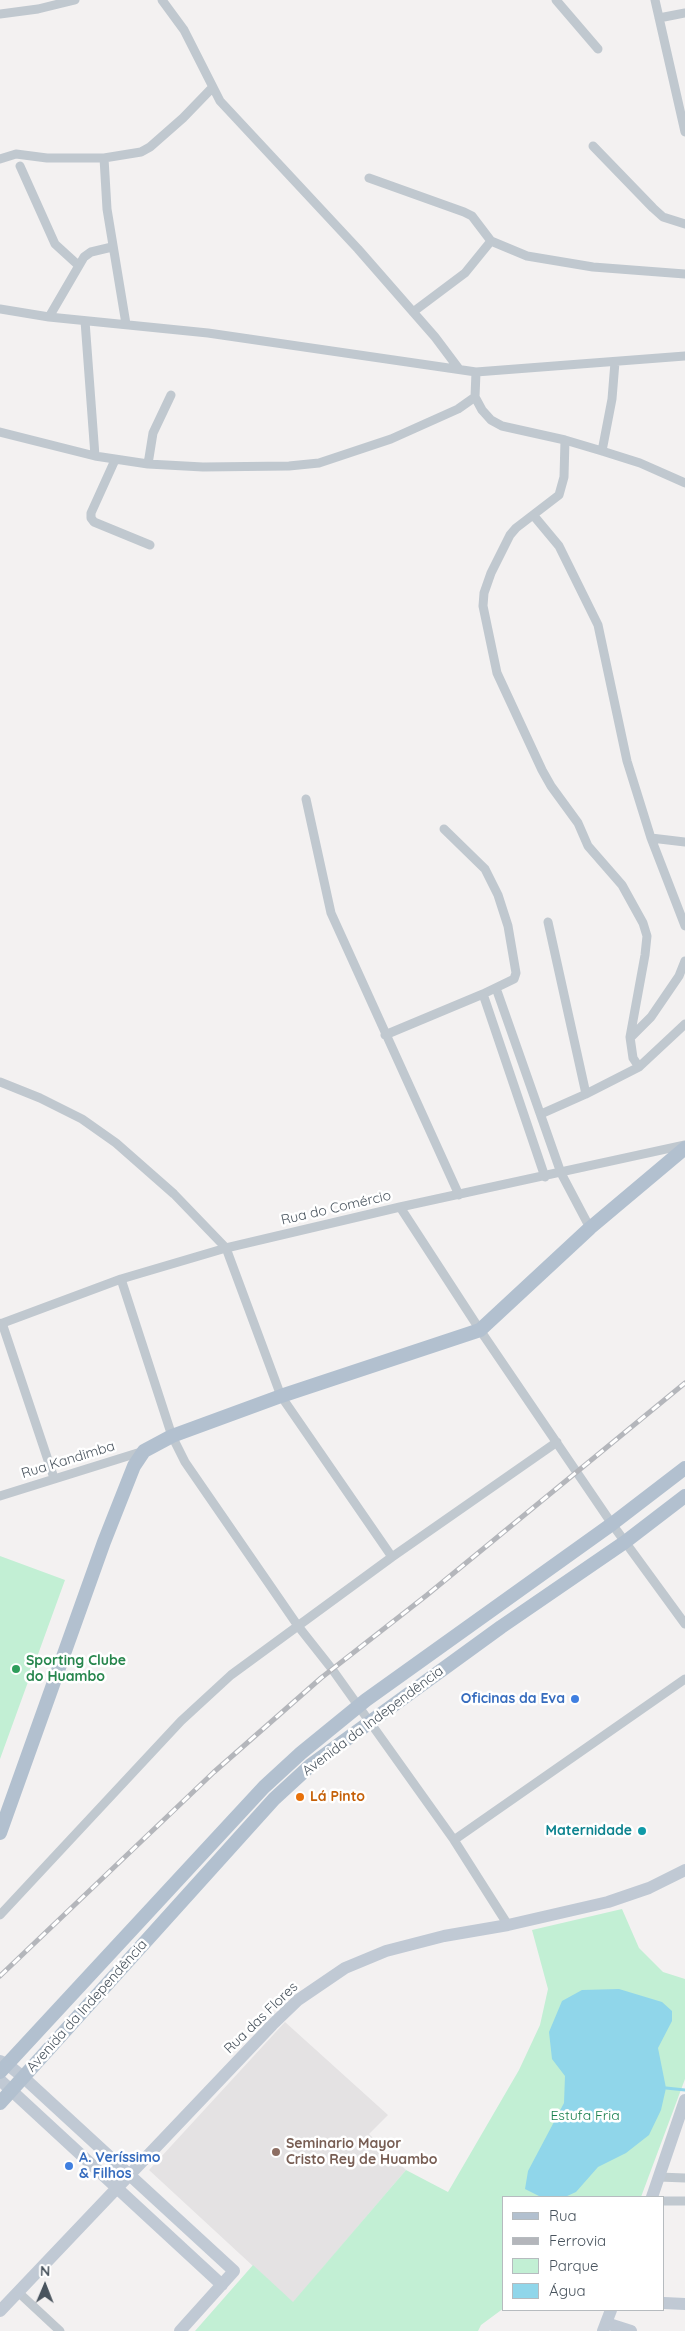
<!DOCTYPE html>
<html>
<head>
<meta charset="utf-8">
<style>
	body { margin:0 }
	#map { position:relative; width:685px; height:2331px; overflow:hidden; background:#f3f1f1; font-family:Quicksand,sans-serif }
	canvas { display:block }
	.legend { position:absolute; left:502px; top:2196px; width:162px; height:115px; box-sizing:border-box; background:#fff; border:1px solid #b6bbbf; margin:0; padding:6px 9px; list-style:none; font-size:15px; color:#49545e }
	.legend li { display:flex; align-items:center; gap:10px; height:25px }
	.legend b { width:25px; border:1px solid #b6bbbf }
	.north { position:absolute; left:20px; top:2261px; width:50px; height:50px; -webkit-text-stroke:4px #fff; paint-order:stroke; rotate:1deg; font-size:14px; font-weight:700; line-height:20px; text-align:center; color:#49545e }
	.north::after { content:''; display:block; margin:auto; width:18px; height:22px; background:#49545e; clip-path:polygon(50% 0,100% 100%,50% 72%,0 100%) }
</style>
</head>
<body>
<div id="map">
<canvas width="685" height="2331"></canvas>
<ul class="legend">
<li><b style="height:6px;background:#b2c0cf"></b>Rua</li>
<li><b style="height:6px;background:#b4b6bb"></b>Ferrovia</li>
<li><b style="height:14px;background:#c2efd4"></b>Parque</li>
<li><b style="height:14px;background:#90d6ea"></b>Água</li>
</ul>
<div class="north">N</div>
</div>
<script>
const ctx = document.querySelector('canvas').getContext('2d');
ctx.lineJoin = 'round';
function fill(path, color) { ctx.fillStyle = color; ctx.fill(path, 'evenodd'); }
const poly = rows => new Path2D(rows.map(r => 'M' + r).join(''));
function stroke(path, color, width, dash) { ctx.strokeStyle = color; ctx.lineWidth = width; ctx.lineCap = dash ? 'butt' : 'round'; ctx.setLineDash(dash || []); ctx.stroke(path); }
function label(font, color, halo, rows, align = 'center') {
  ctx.font = font + ' Quicksand,sans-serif'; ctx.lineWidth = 5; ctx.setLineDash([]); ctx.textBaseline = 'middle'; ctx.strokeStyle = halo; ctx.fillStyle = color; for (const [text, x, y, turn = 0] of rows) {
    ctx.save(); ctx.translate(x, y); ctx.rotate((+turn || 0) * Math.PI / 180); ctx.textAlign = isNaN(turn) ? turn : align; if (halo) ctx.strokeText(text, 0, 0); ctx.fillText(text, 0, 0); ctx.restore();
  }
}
fill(poly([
	[285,2022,388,2115,369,2134,406,2170,293,2303,149,2170]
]), '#e4e2e3');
fill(poly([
	[0,1556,65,1580,0,1759],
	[622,1909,639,1948,663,1972,685,1979,685,2079,641,2197,504,2197,504,2308,481,2325,478,2331,195,2331,253,2265,293,2302,406,2170,448,2192,519,2070,540,2025,548,1989,532,1930]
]), '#c2efd4');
fill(poly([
	[619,1989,662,2002,672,2011,672,2021,658,2048,666,2088,661,2110,649,2135,626,2153,598,2167,576,2192,565,2197,541,2197,525,2189,528,2171,564,2103,565,2076,552,2059,549,2032,562,2001,582,1990]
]), '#90d6ea');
stroke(poly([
	[666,2088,685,2090]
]), '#90d6ea', 3);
stroke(poly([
	[162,0,184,30,220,101,358,249,435,337,459,369],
	[556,0,598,49],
	[655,0,685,132],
	[0,14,38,9,75,0],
	[659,18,685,13],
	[593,146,653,208,663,217,685,224],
	[104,158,107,209,126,324],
	[0,159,16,154,47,158,104,158,141,152,150,147,183,118,212,88],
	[20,166,55,244,78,265],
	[369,178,464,212,472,216,491,241,527,256,593,267,685,274],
	[0,309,49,317,208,333,476,372,685,356],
	[413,312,465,273,491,241],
	[49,317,84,257,91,252,112,247],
	[85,321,95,456],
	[476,372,475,397,482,410,491,420,502,426,565,440,602,451,640,463,685,483],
	[0,432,95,456,148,464,203,467,289,466,319,463,391,439,458,409,475,397],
	[565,440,564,477,559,495,516,528,510,535,491,573,484,593,483,606,497,673,542,770,551,786,578,823,588,846,622,885,643,923,647,936,645,955,630,1037,633,1058,639,1067],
	[602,451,612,399,615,362],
	[115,460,91,513,91,518,94,522,150,545],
	[148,464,153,433,171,395],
	[534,516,559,546,598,625,627,761,651,838,685,926],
	[306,799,331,913,459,1195],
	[651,838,685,842],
	[548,922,586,1094],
	[496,988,561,1173,590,1228],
	[483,994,545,1177],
	[385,1035,483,994,514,979,516,973,508,926,498,895,485,869,444,829],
	[631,1037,651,1017,679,976,685,961],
	[0,1082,40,1098,82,1119,116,1143,174,1194,226,1248,281,1396,392,1557],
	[541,1114,586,1094,639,1067,685,1024],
	[400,1207,480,1330,612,1524,685,1624],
	[121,1279,172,1436,185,1462,298,1626,332,1669,454,1840,508,1925],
	[2,1323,54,1478],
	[0,1324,121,1279,226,1248,400,1207,685,1145],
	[0,1496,144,1451],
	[454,1840,685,1679],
	[0,1915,181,1721,231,1675,392,1557,557,1442],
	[659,2177,685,2178],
	[664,2201,685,2201],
	[18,2292,60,2331]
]), '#c0c8cf', 9);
stroke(poly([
	[0,2061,7,2064,23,2077,234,2271,180,2331],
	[0,2080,222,2285],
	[652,2197,685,2100],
	[664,2303,685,2304],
	[0,2311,272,2025,298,2000,345,1968,386,1951,444,1936,508,1925,608,1902,649,1888,685,1870],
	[606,2323,631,2331],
	[603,2331,611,2310]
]), '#c0c9d4', 12);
stroke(poly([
	[0,1833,104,1542,134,1466,144,1451,172,1436,281,1396,480,1330,590,1228,685,1148],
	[0,2072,264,1787,301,1753,366,1700,612,1524,685,1468],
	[0,2103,274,1799,311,1765,501,1627,625,1542,685,1496]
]), '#b2c0cf', 14);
const rail = poly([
	[0,1976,214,1772,321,1678,427,1595,685,1383]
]);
stroke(rail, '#b4b6bb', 5);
stroke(rail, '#fff', 3, [9]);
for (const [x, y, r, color] of [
	[16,1669,5,"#2e9e5b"],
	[575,1699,5,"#3f7fe0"],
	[300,1797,5,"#e8710a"],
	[642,1831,5,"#0f9aa8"],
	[276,2152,5,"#8d6e63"],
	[69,2166,5,"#3f7fe0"]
]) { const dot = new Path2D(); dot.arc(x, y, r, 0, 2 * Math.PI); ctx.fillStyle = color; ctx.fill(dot); stroke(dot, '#fff', 2); }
label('14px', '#49545e', '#fff', [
	["Rua do Comércio",336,1208,-13],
	["Rua Kandimba",68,1460,-17],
	["Avenida da Independência",373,1721,-37],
	["Avenida da Independência",87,2006,-48],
	["Rua das Flores",261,2018,-44]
]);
label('bold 14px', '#27864d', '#fff', [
	["Sporting Clube",26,1661],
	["do Huambo",26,1677]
], 'left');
label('bold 14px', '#366cbe', '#fff', [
	["Oficinas da Eva",565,1699],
	["A. Veríssimo",79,2158,"left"],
	["& Filhos",79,2174,"left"]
], 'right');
label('bold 14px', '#c56008', '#fff', [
	["Lá Pinto",310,1797]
], 'left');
label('bold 14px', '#0d838f', '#fff', [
	["Maternidade",632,1831]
], 'right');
label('14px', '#1a804f', '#fff', [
	["Estufa Fria",585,2116]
]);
label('bold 14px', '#785e54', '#fff', [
	["Seminario Mayor",286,2144],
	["Cristo Rey de Huambo",286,2160]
], 'left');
</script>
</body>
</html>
